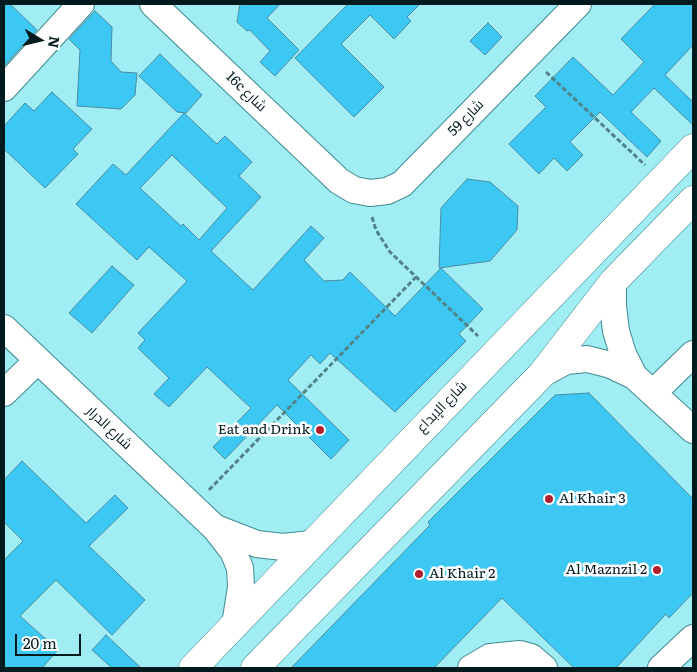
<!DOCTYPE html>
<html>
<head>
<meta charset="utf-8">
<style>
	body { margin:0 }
	#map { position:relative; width:697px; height:672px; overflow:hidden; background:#a0edf4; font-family:Literata,serif }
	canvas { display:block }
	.frame { position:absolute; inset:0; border:5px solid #001b1d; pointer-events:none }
	.north { position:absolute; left:15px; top:15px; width:50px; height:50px; -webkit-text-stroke:4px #fff; paint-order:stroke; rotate:99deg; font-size:14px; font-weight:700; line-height:20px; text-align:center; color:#001b1d }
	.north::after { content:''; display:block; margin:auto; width:18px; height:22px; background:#001b1d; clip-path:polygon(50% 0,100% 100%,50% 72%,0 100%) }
	.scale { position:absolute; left:15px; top:634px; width:66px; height:22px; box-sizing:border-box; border:2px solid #001b1d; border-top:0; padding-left:6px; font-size:15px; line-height:18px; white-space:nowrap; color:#001b1d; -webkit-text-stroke:4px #fff; paint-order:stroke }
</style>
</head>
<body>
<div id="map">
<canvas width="697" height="672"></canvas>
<div class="frame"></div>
<div class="north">N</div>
<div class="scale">20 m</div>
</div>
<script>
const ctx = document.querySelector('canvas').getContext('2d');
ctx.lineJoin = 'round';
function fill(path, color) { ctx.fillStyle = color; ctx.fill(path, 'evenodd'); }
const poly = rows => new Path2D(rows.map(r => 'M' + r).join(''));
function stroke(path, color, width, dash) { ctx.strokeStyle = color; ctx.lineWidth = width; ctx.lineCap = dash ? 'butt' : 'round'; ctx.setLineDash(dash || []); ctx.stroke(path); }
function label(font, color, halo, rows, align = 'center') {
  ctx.font = font + ' Literata,Cairo,serif'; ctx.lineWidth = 5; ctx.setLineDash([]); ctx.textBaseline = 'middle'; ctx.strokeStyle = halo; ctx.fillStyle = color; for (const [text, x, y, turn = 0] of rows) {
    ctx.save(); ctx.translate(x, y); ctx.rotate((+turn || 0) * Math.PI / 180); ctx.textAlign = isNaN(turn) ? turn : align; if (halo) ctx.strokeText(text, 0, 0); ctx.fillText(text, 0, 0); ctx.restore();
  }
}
const building = poly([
	[4,4,10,4,37,30,4,66,4,4],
	[240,4,280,4,267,18,299,50,275,76,260,62,270,51,250,30,247,31,237,22,240,4],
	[348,4,420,4,407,17,411,21,394,39,370,15,341,44,384,87,354,117,295,58,348,4],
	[655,4,693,4,693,45,665,75,693,102,693,125,654,88,631,112,661,141,647,157,600,112,570,142,583,155,567,171,554,158,539,174,509,144,546,107,535,96,573,57,613,95,644,62,621,39,655,4],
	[95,11,112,27,111,61,121,72,137,73,135,95,121,109,77,106,80,50,69,39,95,11],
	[488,23,502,37,485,55,470,41,488,23],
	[160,54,202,95,186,113,177,112,139,76,160,54],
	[52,92,92,129,73,149,78,154,45,188,4,149,4,126,25,103,34,111,52,92],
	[184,113,217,144,225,136,252,162,239,176,261,197,211,251,253,290,311,226,324,238,304,260,324,281,343,280,350,272,395,316,441,268,483,309,459,334,466,341,395,412,330,353,320,364,311,355,288,380,349,440,331,459,277,405,225,459,213,447,251,408,207,367,169,407,154,394,169,378,138,348,145,340,138,333,187,281,149,247,137,260,76,204,113,164,126,175,184,113],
	[172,155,227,208,199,240,183,224,181,226,140,188,172,155],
	[467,179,490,182,518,206,517,230,490,261,439,268,441,208,467,179],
	[112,266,134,285,92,333,69,313,112,266],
	[589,393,693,499,693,593,669,618,666,614,616,668,574,668,502,598,434,668,291,668,430,525,428,522,555,395,589,393],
	[22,461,86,523,115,495,128,508,89,546,145,600,112,635,56,580,20,616,58,650,42,668,4,668,4,560,23,541,4,522,4,480,22,461],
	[106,635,141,668,112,668,92,650,106,635]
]);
fill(building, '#3cc8f2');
stroke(building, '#498ca3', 1);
const minor = poly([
	[153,4,339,181,354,190,370,193,387,191,402,184,578,4],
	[4,88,81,4],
	[613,282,613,306,616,331,623,354,634,376],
	[4,328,215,528,233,551,240,568,241,587,235,625],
	[542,374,566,361,587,359,611,365,634,376,693,430],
	[654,392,693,354],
	[4,393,37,361],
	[216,528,257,544,283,547,311,544],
	[471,668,490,657,520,654,531,657,544,668],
	[661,668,693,638]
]);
const major = poly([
	[193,668,693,148],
	[255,668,542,374,613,282,693,200]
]);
stroke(minor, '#3d8b91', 28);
stroke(major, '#3d8b91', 29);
stroke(poly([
	[546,72,645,165],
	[372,217,376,230,390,252,478,336],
	[209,490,416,277]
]), '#508489', 3, [5, 2.5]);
stroke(minor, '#fff', 26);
stroke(major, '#fff', 28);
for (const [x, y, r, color] of [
	[320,430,5,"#b11e2d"],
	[549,499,5,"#b11e2d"],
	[657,570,5,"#b11e2d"],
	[419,574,5,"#b11e2d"]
]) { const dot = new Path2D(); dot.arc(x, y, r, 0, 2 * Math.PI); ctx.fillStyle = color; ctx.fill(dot); stroke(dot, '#fff', 2); }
label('14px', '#001b1d', '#fff', [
	["16c شارع",246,92,44],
	["شارع 59",466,118,-46],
	["شارع الإبداع",442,407,-46],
	["شارع الدرار",109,428,43]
]);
label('14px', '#001b1d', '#fff', [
	["Eat and Drink",310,430],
	["Al Khair 3",559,499,"left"],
	["Al Maznzil 2",647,570],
	["Al Khair 2",429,574,"left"]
], 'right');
</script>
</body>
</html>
